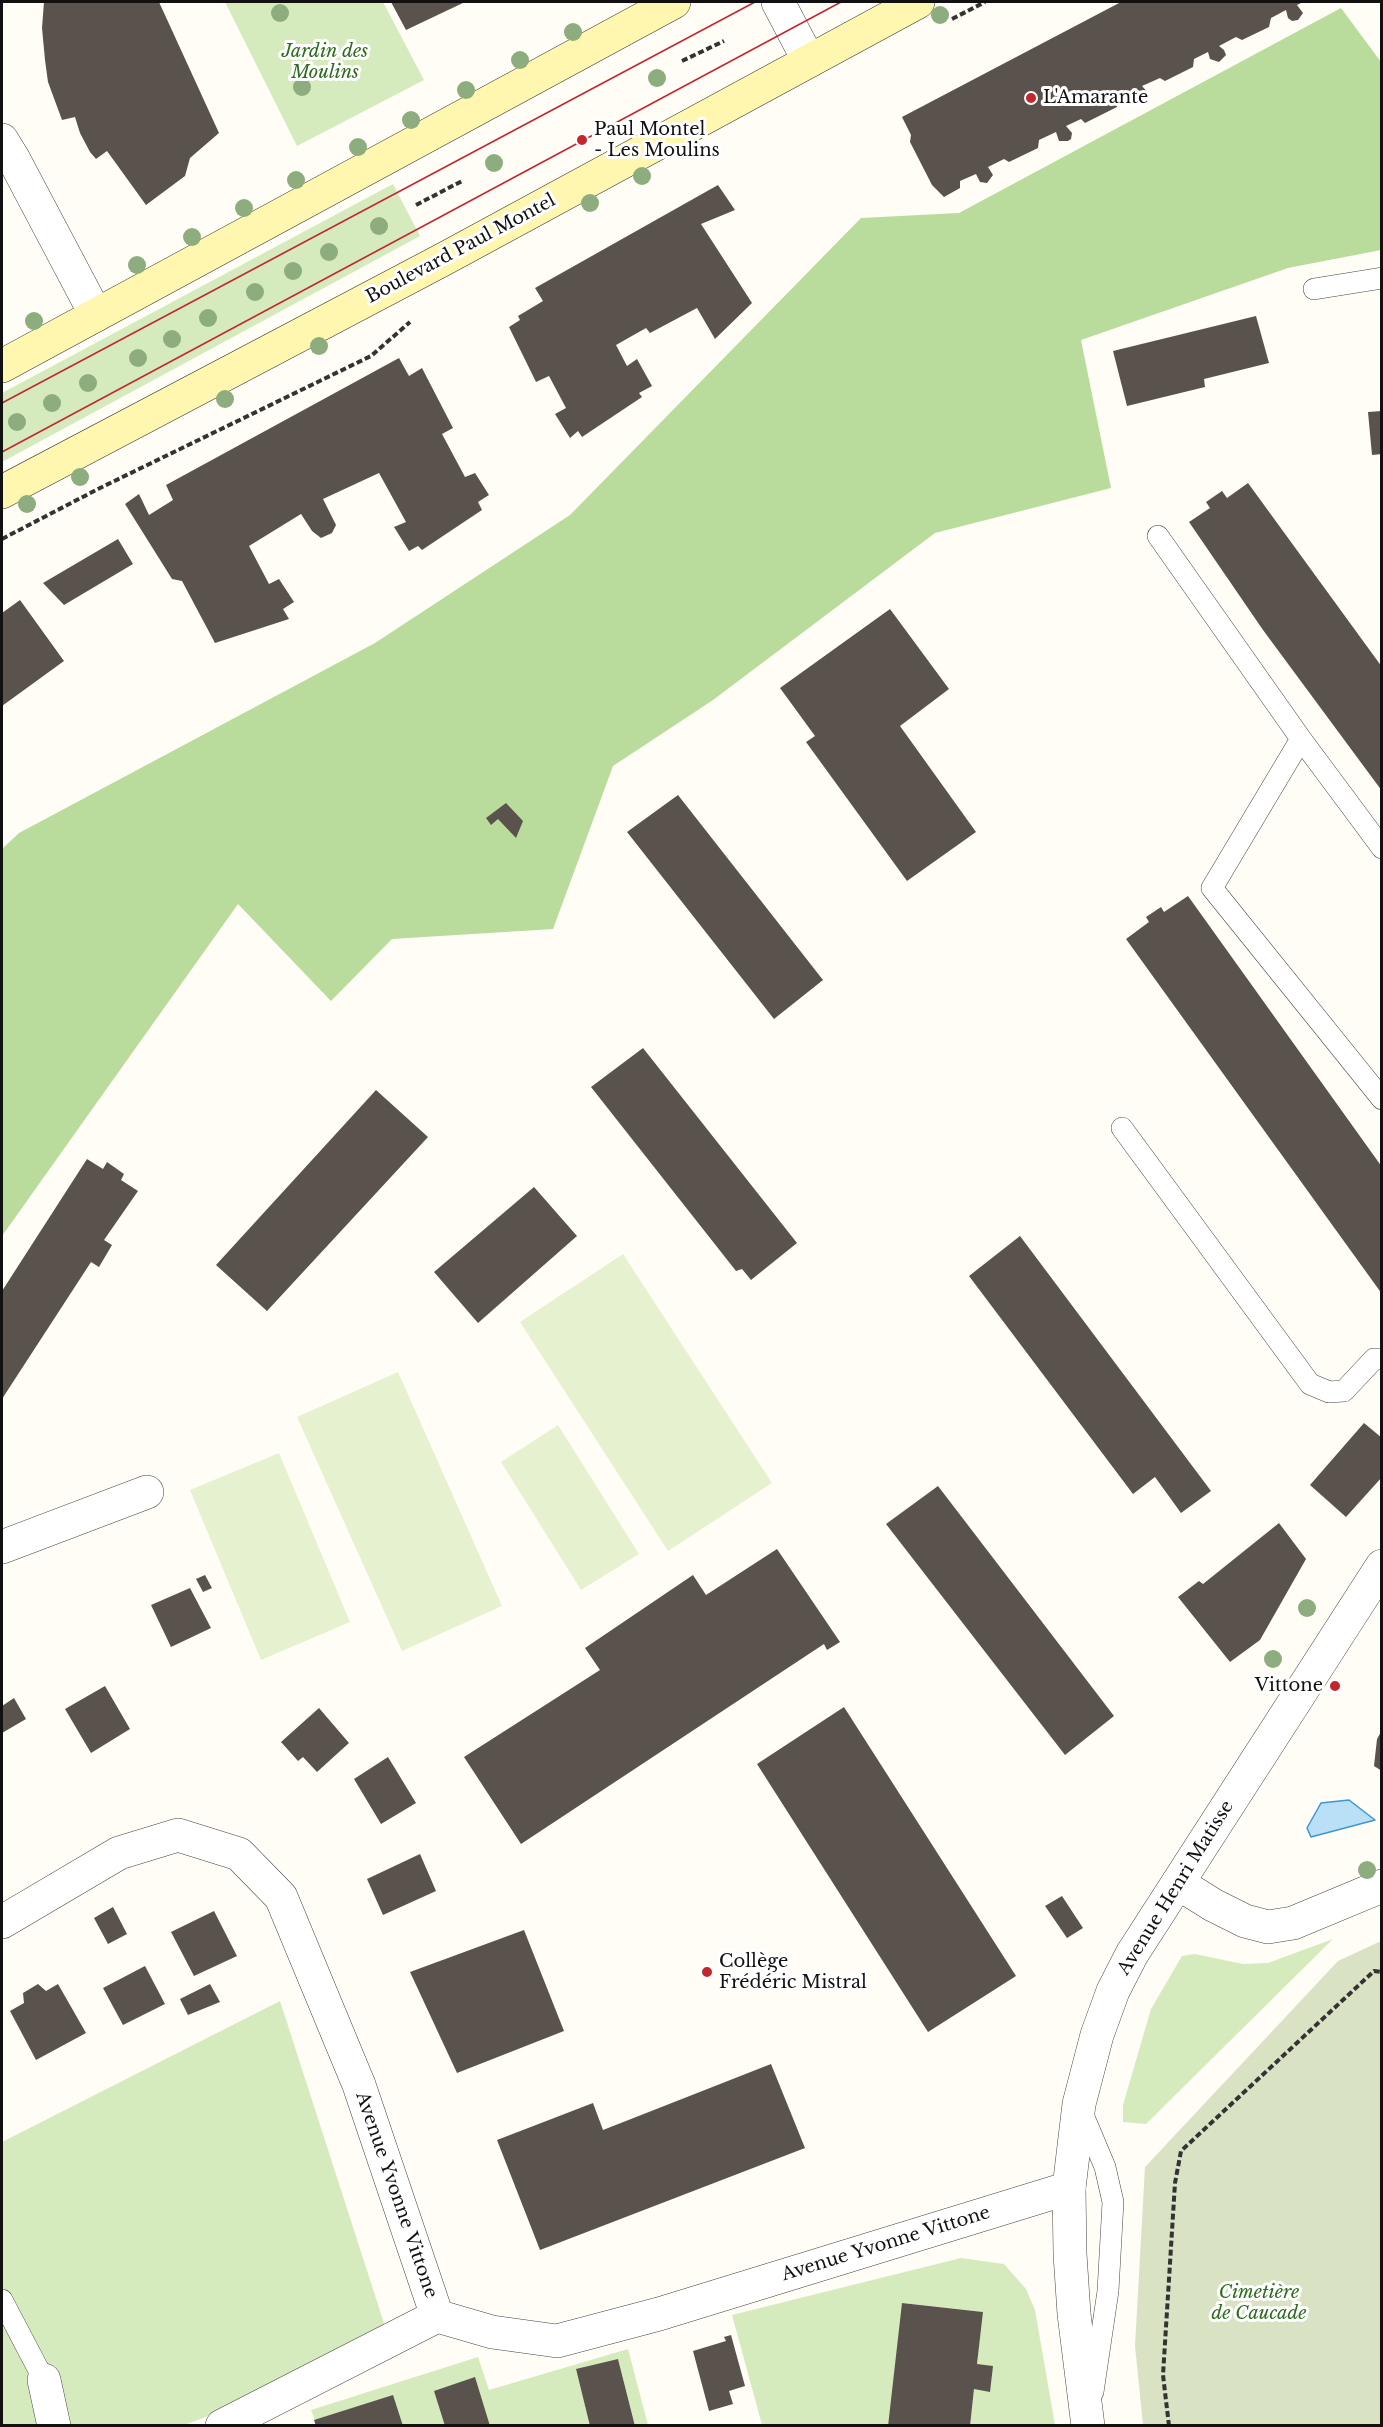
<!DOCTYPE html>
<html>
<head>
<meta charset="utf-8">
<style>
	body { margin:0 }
	#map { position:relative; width:1383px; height:2427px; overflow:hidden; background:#fffdf5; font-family:"Libre Baskerville",serif }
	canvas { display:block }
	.frame { position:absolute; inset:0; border:3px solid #111; pointer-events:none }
</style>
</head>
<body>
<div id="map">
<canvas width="1383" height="2427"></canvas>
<div class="frame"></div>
</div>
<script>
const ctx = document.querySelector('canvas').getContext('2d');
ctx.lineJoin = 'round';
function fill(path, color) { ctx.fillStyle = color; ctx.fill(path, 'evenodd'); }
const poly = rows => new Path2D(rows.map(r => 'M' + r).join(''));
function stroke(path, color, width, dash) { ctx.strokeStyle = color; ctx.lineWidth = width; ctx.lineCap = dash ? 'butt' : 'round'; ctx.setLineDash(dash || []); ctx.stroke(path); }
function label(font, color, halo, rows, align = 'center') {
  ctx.font = font + ' "Libre Baskerville",serif'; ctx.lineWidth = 6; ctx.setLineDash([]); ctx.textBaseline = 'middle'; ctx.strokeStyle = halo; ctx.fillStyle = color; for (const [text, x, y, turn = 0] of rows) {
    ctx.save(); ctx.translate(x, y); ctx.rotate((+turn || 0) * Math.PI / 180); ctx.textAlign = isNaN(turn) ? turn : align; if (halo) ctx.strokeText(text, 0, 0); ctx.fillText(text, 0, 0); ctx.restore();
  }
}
fill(poly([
	[225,2,383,2,424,80,297,146],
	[393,184,420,236,2,462,2,393],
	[1333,1939,1146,2124,1123,2122,1123,2105,1151,2009,1182,1956,1195,1954,1243,1964,1268,1963],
	[280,2001,392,2348,184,2425,2,2426,2,2142],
	[961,2258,1004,2264,1026,2289,1035,2310,1055,2425,970,2425,983,2312,903,2303,888,2425,762,2425,732,2315],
	[628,2349,648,2425,635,2425,618,2359,576,2370,590,2425,317,2425,311,2410,478,2357,489,2390]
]), '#d5ebbd');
fill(poly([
	[1341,8,1381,62,1381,250,1288,268,1081,340,1111,488,935,533,713,700,613,766,553,929,392,939,331,1001,238,904,2,1236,2,849,19,833,375,643,570,515,861,218,959,213]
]), '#b9dc9c');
fill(poly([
	[1381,1941,1381,2425,1143,2425,1135,2346,1145,2167,1338,1961]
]), '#d9e3c4');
fill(poly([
	[623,1254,772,1483,668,1551,520,1322],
	[398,1372,502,1606,402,1651,297,1417],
	[558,1425,639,1554,581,1590,501,1462],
	[279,1453,350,1622,261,1660,190,1490]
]), '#e6f2cf');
const water = poly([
	[1349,1800,1375,1820,1311,1837,1307,1828,1321,1803,1349,1800]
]);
fill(water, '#b9e0f7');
stroke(water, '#3f96cf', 1.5);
fill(poly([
	[44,2,159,2,219,133,190,158,185,176,146,205,107,151,96,159,90,152,80,133,75,117,62,120,48,82,45,60,42,28],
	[391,2,465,2,406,30],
	[1121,2,1303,2,1297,5,1303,13,1298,20,1292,21,1288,18,1286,10,1271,18,1269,27,1242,40,1236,37,1219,46,1224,50,1226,55,1219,62,1210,59,1208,52,1194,59,1193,67,1165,81,1160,78,1142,86,1149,94,1144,102,1136,101,1132,93,1117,101,1117,107,1085,123,1081,119,1066,126,1072,133,1071,139,1068,141,1059,141,1056,132,1039,140,1038,148,1009,162,1004,159,988,167,993,175,987,183,980,182,976,174,960,181,960,188,944,197,932,185,910,142,911,135,902,117],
	[718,185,735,210,701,224,752,303,715,339,697,308,650,333,646,328,616,345,627,366,637,359,652,386,639,393,642,397,582,437,578,431,570,438,555,414,566,408,549,376,536,382,509,327,520,320,518,316,543,301,535,288],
	[1256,316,1269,363,1204,379,1205,387,1127,406,1113,351],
	[399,358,409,376,422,368,453,428,442,434,465,477,475,473,489,495,478,502,482,510,422,550,418,546,409,551,394,527,406,522,379,473,323,499,336,525,332,533,321,538,312,531,301,514,249,546,269,584,279,579,294,602,283,609,289,619,215,643,182,581,172,579,125,504,139,494,149,515,173,500,166,485],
	[1382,411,1382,454,1372,455,1368,412],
	[1248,483,1382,667,1382,791,1263,630,1189,522,1210,508,1206,502,1222,491,1227,498],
	[118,539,133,564,64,605,43,583],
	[20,600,64,661,2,706,2,613],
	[890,609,949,689,900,726,976,832,907,881,806,742,815,736,780,688],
	[678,795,823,980,774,1019,627,832],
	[506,803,523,821,516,838,498,819,491,825,486,818],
	[1188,896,1382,1167,1382,1294,1126,939,1149,922,1146,917,1161,907,1164,912],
	[643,1048,797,1243,751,1280,742,1269,736,1271,591,1087],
	[376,1090,428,1137,267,1311,216,1265],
	[87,1159,103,1169,107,1162,124,1174,121,1180,138,1191,104,1240,112,1245,99,1267,91,1262,2,1399,2,1291],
	[534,1187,577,1236,478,1323,434,1272],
	[1020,1236,1211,1491,1181,1513,1155,1477,1133,1494,969,1276],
	[1364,1423,1382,1438,1382,1477,1346,1517,1310,1485],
	[938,1486,1114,1716,1065,1755,886,1524],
	[1279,1523,1306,1559,1260,1640,1230,1662,1178,1597,1199,1581,1203,1584],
	[777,1549,840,1642,827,1650,824,1644,521,1844,464,1757,600,1670,585,1648,693,1575,706,1595],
	[205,1575,212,1588,203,1592,196,1579],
	[190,1588,211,1628,171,1647,151,1605],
	[105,1686,130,1729,91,1753,65,1709],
	[14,1698,26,1719,2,1733,2,1706],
	[844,1707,1016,1976,928,2032,757,1764],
	[319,1708,349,1743,317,1772,303,1757,298,1761,281,1742],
	[1382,1730,1382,1771,1374,1766,1377,1739],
	[388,1757,416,1803,381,1824,354,1779],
	[420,1854,436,1891,383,1915,367,1879],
	[1062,1896,1083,1928,1067,1938,1045,1906],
	[113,1907,127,1934,108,1944,94,1918],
	[214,1911,237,1956,194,1976,171,1932],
	[524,1930,564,2031,457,2073,410,1972],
	[145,1966,165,2004,123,2025,103,1988],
	[38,1984,46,1991,58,1984,86,2033,36,2060,10,2011,24,2003,23,1993],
	[210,1984,220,2002,188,2015,180,1999],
	[771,2064,805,2148,540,2250,497,2140,593,2103,603,2130],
	[902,2303,983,2312,977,2364,993,2366,990,2392,974,2389,970,2426,888,2426],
	[731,2335,745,2386,729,2391,733,2404,709,2411,693,2351,726,2341,724,2337],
	[618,2359,635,2426,590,2426,576,2369],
	[475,2377,490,2426,445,2426,434,2391],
	[393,2395,403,2426,316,2426,314,2420]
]), '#5a524d');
const service = poly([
	[1314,289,1382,278],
	[1158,536,1301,739],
	[1382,848,1301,739,1212,888,1382,1099],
	[1122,1128,1310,1384,1329,1392,1344,1391,1374,1359,1382,1359],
	[1081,2110,1105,2167,1113,2202,1108,2291,1093,2392],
	[2,2300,44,2380]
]);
const minor = poly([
	[778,2,809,61],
	[2,140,13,158,96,315],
	[2,1547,147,1492],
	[1178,1883,1213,1905,1245,1921,1268,1927,1293,1923,1382,1886],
	[2,1922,119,1853,178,1835,239,1854,281,1897,359,2085,437,2316],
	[437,2316,492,2332,557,2341,659,2314,1069,2188],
	[44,2380,54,2426],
	[222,2426,437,2316]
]);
const tertiary = poly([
	[1088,2426,1074,2314,1070,2254,1069,2188,1079,2104,1097,2035,1113,1991,1132,1954,1382,1566]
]);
const secondary = poly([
	[2,366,674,2],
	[2,492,444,259,918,2]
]);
stroke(service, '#444', 22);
stroke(minor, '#444', 34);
stroke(tertiary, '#444', 34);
stroke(secondary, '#333', 34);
stroke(poly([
	[952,19,985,2],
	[682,61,724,41],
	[416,205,462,181],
	[2,539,98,489,371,356,410,322],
	[1169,2426,1163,2375,1175,2183,1181,2151,1374,1971,1382,1972]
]), '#333', 4, [6, 3]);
stroke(service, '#fff', 21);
stroke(minor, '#fff', 33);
stroke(tertiary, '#fff', 33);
stroke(secondary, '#fff6b0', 33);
stroke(poly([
	[2,403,755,2],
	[2,452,841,2]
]), '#c4262e', 1.5);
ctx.fillStyle = '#8dad7f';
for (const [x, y] of [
	[280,13],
	[940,15],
	[573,32],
	[520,60],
	[657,78],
	[302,87],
	[466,90],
	[411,120],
	[358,147],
	[494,163],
	[642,176],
	[296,180],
	[590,203],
	[244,208],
	[379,226],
	[192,237],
	[329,252],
	[137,265],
	[293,271],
	[255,292],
	[208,318],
	[34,321],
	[172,339],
	[319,346],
	[138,358],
	[88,383],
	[225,399],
	[52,403],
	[17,422],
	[80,477],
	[27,504],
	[1307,1608],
	[1273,1659],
	[1367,1870]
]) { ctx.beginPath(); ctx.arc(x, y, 9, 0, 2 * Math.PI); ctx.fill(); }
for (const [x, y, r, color] of [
	[1031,98,6,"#c4262e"],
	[582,140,6,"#c4262e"],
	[1335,1686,6,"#c4262e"],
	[707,1972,6,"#c4262e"]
]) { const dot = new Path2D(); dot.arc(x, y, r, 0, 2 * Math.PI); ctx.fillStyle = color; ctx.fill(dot); stroke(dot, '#fff', 2); }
label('italic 18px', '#2f6b1f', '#fff', [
	["Jardin des",325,52],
	["Moulins",325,73],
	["Cimetière",1259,2293],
	["de Caucade",1259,2314]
]);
label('18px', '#111', '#fff', [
	["L'Amarante",1043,98],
	["Paul Montel",594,130],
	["- Les Moulins",594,151],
	["Vittone",1323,1686,"right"],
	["Collège",719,1962],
	["Frédéric Mistral",719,1983]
], 'left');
label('18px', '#111', '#fff', [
	["Boulevard Paul Montel",461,249,-28],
	["Avenue Henri Matisse",1176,1888,-58],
	["Avenue Yvonne Vittone",396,2195,71],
	["Avenue Yvonne Vittone",886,2244,-17]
]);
</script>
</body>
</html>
